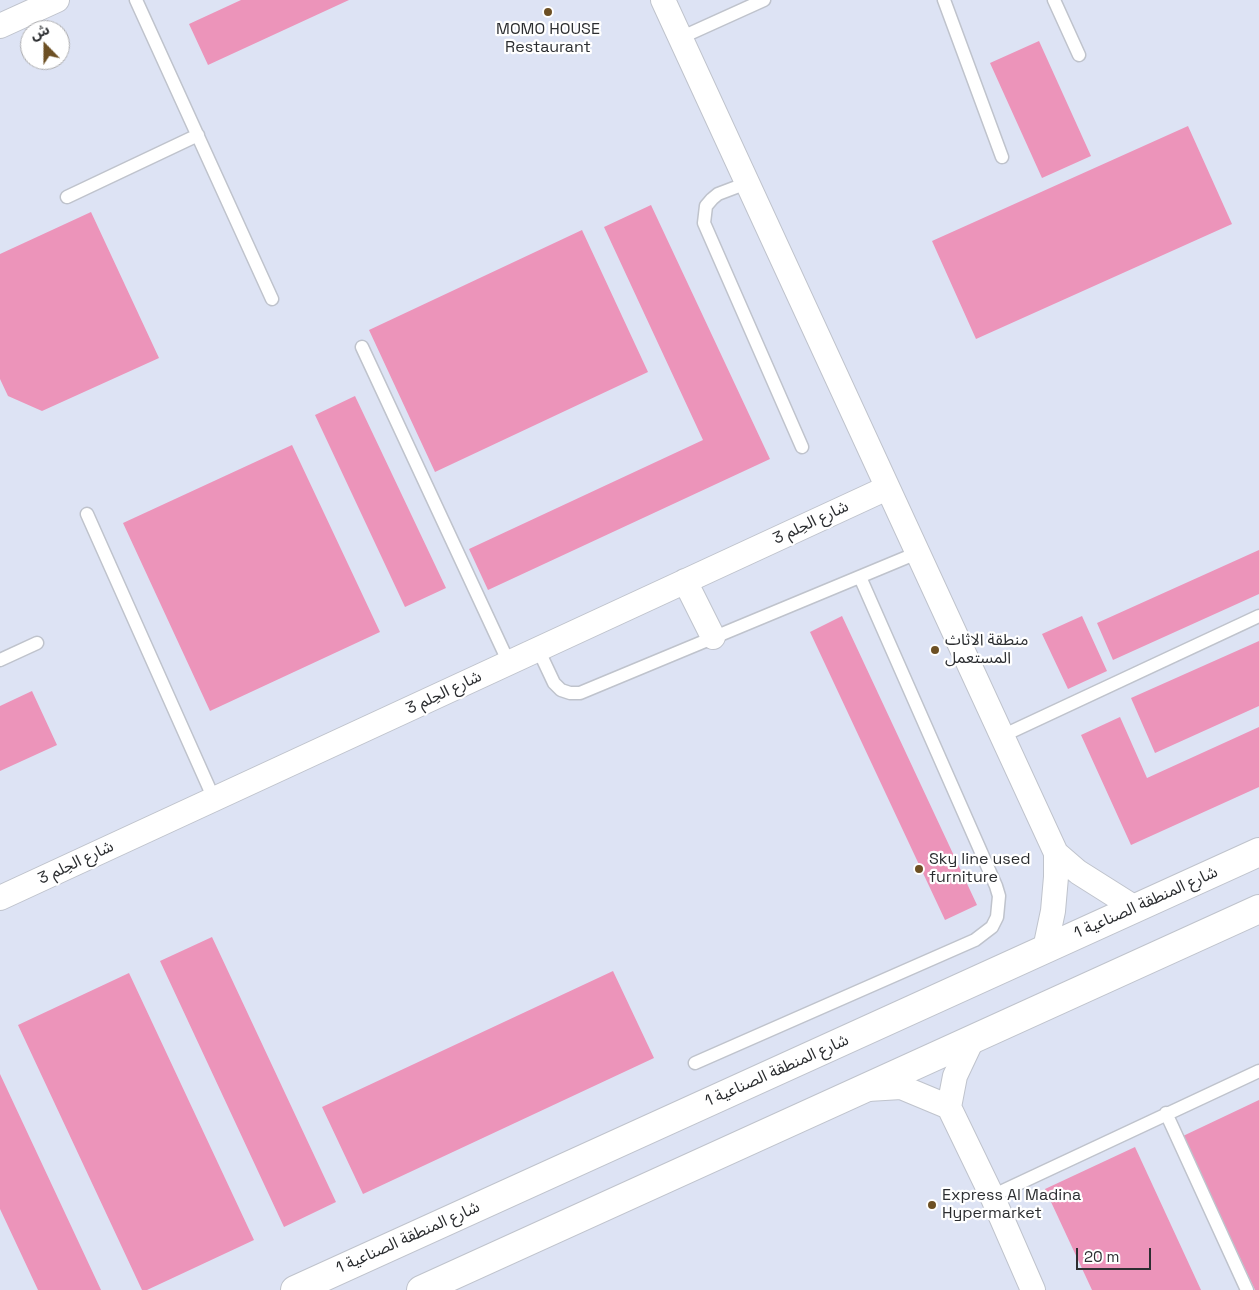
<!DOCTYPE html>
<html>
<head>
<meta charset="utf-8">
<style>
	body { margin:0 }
	#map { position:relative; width:1259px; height:1290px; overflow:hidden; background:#edf0fa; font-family:"Space Grotesk","Noto Sans Arabic",sans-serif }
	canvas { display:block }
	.north { position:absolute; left:20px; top:20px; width:50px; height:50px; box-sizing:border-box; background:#fff; border:1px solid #ababad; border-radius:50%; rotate:338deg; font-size:14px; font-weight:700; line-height:20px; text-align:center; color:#2c2e31 }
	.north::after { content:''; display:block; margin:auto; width:18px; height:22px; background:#6d5024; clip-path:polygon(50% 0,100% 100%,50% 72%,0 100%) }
	.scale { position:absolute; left:1076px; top:1248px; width:75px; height:22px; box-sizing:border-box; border:2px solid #2c2e31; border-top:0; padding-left:6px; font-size:15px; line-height:18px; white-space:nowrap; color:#2c2e31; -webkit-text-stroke:4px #fff; paint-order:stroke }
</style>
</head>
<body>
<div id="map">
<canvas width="1259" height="1290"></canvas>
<div class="north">ش</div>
<div class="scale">20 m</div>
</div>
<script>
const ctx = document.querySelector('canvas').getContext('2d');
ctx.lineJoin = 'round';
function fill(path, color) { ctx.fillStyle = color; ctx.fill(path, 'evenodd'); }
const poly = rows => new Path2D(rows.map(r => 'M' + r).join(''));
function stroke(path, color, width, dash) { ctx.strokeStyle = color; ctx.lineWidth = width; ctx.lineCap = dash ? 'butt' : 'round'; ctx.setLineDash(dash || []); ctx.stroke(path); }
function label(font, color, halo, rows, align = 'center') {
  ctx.font = font + ' "Space Grotesk","Noto Sans Arabic",sans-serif'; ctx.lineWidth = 4.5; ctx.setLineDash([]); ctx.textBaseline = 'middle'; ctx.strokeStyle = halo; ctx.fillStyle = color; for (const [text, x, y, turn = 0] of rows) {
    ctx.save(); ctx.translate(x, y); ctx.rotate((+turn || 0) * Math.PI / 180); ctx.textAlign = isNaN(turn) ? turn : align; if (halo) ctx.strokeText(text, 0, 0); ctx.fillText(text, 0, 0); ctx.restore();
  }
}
fill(poly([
	[0,0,1259,0,1259,1290,0,1290],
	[30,30,60,30,60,60,30,60]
]), '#dde3f4');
fill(poly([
	[241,0,349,0,208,65,189,24],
	[1039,41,1091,156,1042,178,990,63],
	[1188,126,1232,224,976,339,932,241],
	[651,205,770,459,488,590,469,549,703,440,604,227],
	[91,212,159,358,42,411,8,396,0,379,0,254],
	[582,230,648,372,435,472,369,330],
	[355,396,446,588,405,607,315,415],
	[292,445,380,632,210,711,123,523],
	[1259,550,1259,594,1113,660,1097,623],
	[842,616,977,905,945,920,810,632],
	[1082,616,1107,671,1068,689,1042,634],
	[1259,641,1259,706,1155,753,1131,698],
	[32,691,57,745,0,771,0,706],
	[1120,717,1147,778,1259,727,1259,787,1131,845,1081,735],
	[212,937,336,1202,284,1227,160,961],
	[613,971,654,1058,363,1194,322,1107],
	[129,973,254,1240,147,1290,142,1290,18,1025],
	[0,1074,101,1290,38,1290,0,1209],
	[1259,1100,1259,1290,1255,1290,1183,1136],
	[1135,1147,1201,1290,1092,1290,1045,1189]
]), '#ec94ba');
const service = poly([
	[136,0,272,299],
	[944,0,1002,157],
	[1054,0,1079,55],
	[680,38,764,0],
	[747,183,718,194,712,199,706,206,704,223,802,447],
	[67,197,198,135],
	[362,347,509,663],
	[87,514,214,799],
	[538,649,554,683,561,690,570,693,580,693,917,553],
	[0,660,37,643],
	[1002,736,1259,616],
	[695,1063,975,940,992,927,997,917,999,896,996,886,860,577],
	[1166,1113,1247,1290],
	[992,1196,1259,1071]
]);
const minor = poly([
	[663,0,1056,853,1056,877,1053,911,1045,949],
	[0,26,57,0],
	[685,581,713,637],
	[1056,853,1078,872,1135,908],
	[0,898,887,488],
	[972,1040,955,1076,949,1107,992,1196,1033,1290],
	[868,1089,901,1087,949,1107]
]);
const tertiary = poly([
	[295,1290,1259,852],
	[421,1290,1259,909]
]);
stroke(service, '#bfc3cc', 15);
stroke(minor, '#bfc3cc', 26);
stroke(tertiary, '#bfc3cc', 30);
stroke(service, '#fff', 12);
stroke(minor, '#fff', 24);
stroke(tertiary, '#fff', 28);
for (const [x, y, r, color] of [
	[548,12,5,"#6d5024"],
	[935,650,5,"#6d5024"],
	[919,869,5,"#6d5024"],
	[932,1205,5,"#6d5024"]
]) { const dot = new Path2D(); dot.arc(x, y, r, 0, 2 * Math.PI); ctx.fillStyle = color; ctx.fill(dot); stroke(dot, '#fff', 2); }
label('16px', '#2c2e31', '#fff', [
	["MOMO HOUSE",548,30,"center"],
	["Restaurant",548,48,"center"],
	["منطقة الاثاث",945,641],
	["المستعمل",945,659],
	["Sky line used",929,860],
	["furniture",929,878],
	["Express Al Madina",942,1196],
	["Hypermarket",942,1214]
], 'left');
label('16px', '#2c2e31', '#fff', [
	["شارع الحِلم 3",811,523,-25],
	["شارع الحِلم 3",444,693,-25],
	["شارع الحِلم 3",76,863,-25],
	["شارع المنطقة الصناعية 1",1146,903,-24],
	["شارع المنطقة الصناعية 1",777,1071,-24],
	["شارع المنطقة الصناعية 1",408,1238,-24]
]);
</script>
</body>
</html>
